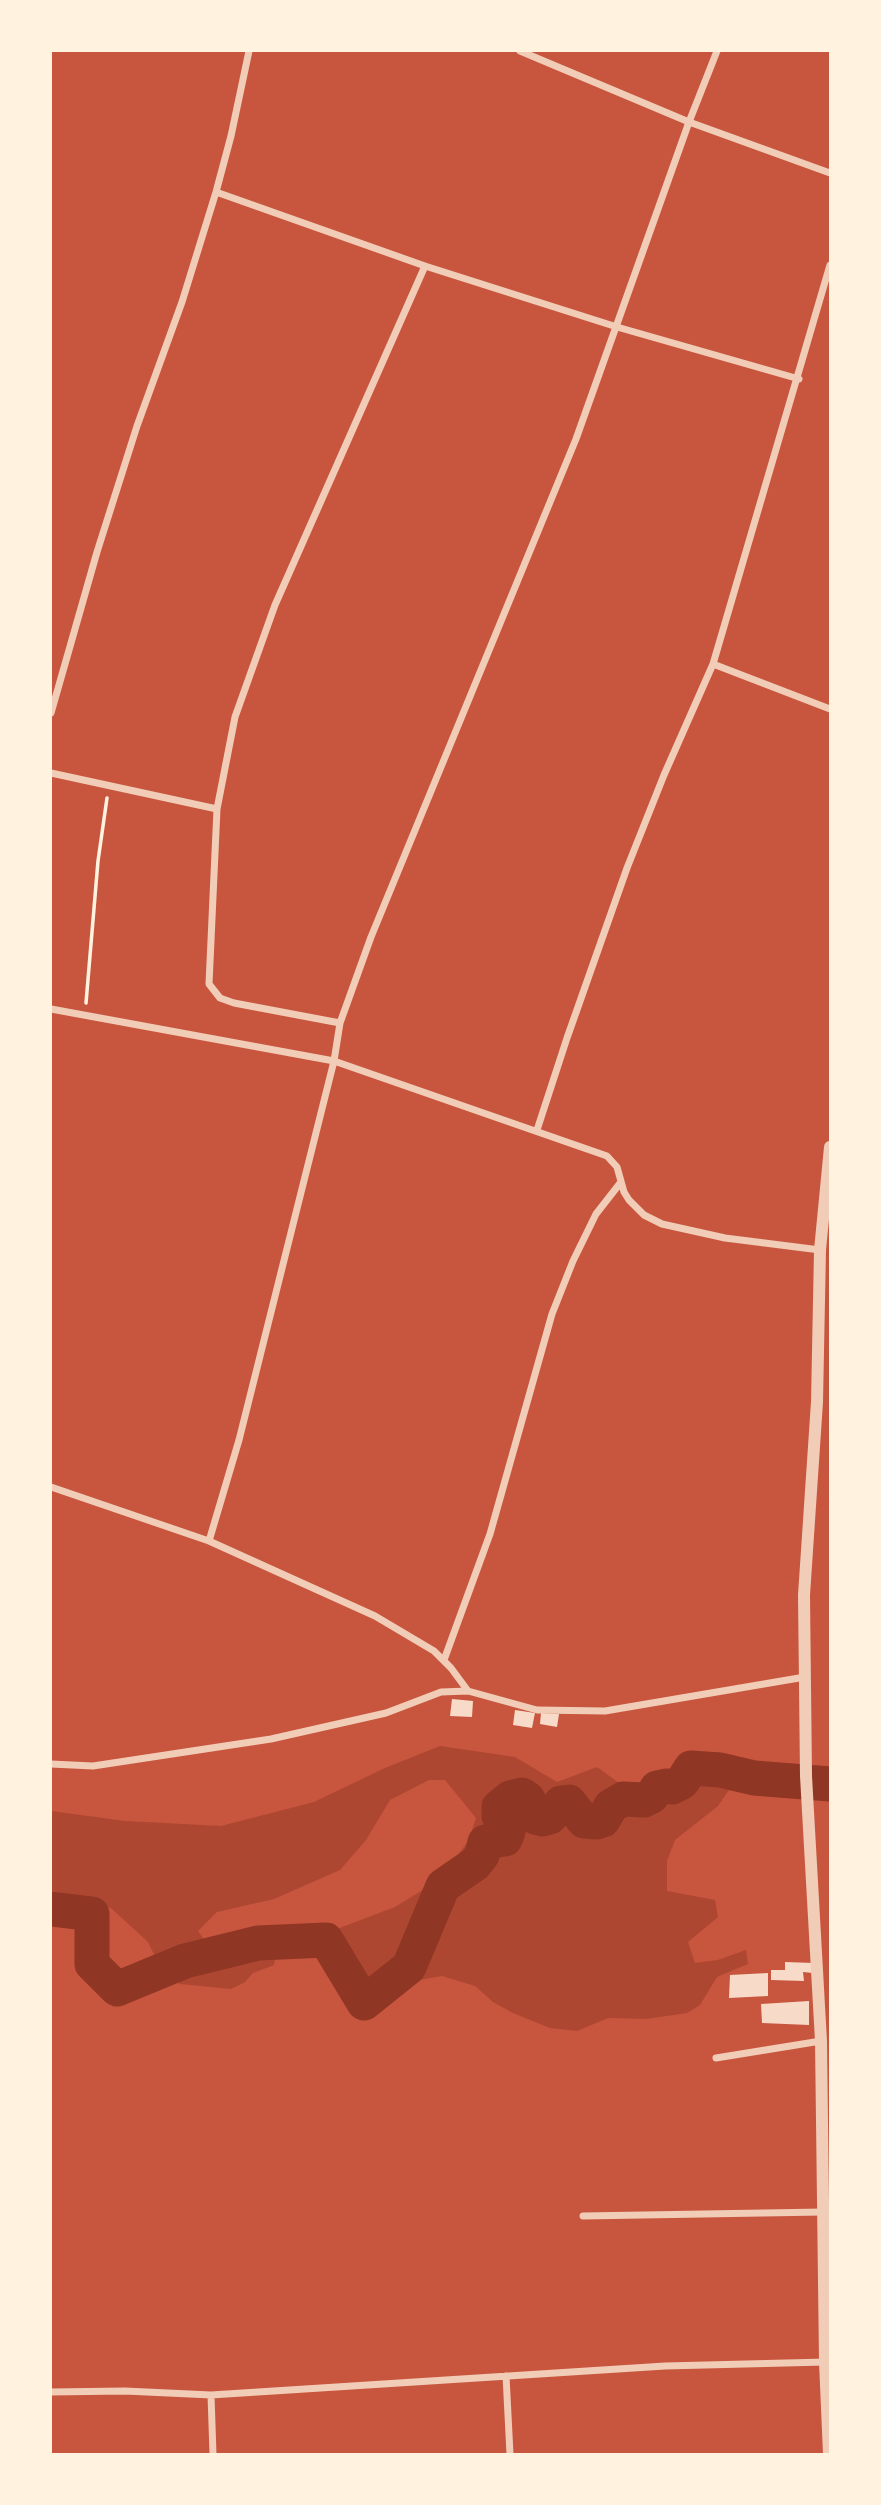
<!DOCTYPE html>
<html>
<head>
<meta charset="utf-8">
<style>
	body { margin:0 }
	#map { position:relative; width:881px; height:2505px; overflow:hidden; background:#c8553d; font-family:"Open Sans",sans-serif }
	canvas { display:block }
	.frame { position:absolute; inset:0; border:52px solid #fff3e0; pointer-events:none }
</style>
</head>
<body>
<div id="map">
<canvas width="881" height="2505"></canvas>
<div class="frame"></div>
</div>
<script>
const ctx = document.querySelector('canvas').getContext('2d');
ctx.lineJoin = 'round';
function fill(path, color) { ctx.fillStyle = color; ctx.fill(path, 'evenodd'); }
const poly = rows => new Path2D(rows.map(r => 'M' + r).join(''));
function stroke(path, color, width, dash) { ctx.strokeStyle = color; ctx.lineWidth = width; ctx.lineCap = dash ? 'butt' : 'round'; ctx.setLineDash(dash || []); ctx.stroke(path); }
fill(poly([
	[440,1746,515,1757,557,1782,597,1767,630,1791,665,1782,697,1758,754,1771,764,1781,747,1792,729,1790,718,1806,675,1840,667,1861,667,1891,715,1900,718,1917,688,1942,695,1963,718,1960,746,1950,748,1964,717,1977,700,2005,687,2013,646,2019,608,2018,577,2031,550,2028,513,2013,493,2002,475,1986,442,1976,353,1992,337,1985,321,1962,313,1938,395,1907,439,1880,469,1840,476,1818,445,1780,429,1780,390,1800,366,1840,340,1870,274,1899,217,1912,198,1931,208,1945,251,1945,276,1953,274,1965,253,1973,245,1982,231,1989,180,1984,164,1975,148,1942,112,1909,97,1900,51,1891,51,1811,125,1821,221,1826,314,1802,385,1768]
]), '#ae4732');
stroke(poly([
	[51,1909,92,1914,92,1964,117,1989,185,1961,258,1943,326,1940,364,2003,409,1967,443,1886,475,1864,482,1855,485,1842,505,1839,508,1832,499,1816,499,1807,510,1798,522,1795,528,1799,535,1817,543,1819,550,1817,561,1803,569,1802,584,1821,597,1822,603,1820,611,1806,623,1799,644,1800,652,1796,657,1788,666,1786,672,1787,682,1782,691,1768,720,1770,754,1778,830,1784]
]), '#8f3625', 35);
fill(poly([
	[452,1699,473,1701,472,1717,450,1716],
	[515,1710,535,1713,532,1728,513,1725],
	[541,1713,559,1714,557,1727,540,1724],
	[785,1962,814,1963,813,1973,803,1972,804,1981,771,1980,771,1970,785,1970],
	[768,1973,768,1996,729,1998,730,1975],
	[809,2001,809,2025,762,2023,761,2004]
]), '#f7dbc8');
stroke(poly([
	[86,1003,98,861,107,798]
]), '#fff3e0', 3.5);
stroke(poly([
	[520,51,689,122,830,173],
	[216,192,425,266,617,327,799,379],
	[713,664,830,709],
	[51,713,97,552,137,426,182,302,216,192,231,136,249,51],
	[51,773,217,809],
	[51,1009,334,1061,607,1156,617,1167,624,1192,629,1200,644,1215,662,1224,725,1238,820,1250],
	[340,1023,234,1003,220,998,209,984,217,809,235,717,275,605,425,266],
	[537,1130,567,1038,627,868,664,775,713,664,830,265],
	[51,1487,209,1541,375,1616,434,1651,451,1668,468,1691],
	[209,1541,239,1440,334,1061,340,1023,371,937,576,439,689,122,717,51],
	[444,1660,490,1534,552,1314,573,1261,596,1214,621,1182],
	[51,1764,93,1766,271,1739,386,1713,441,1692,468,1691,537,1710,605,1711,805,1677],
	[716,2058,821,2041],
	[583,2216,823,2212],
	[506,2376,510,2454],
	[51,2392,125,2391,211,2395,665,2366,826,2362],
	[211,2395,213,2454]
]), '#f1ccb7', 7);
stroke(poly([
	[829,2454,825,2362,821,2041,806,1776,804,1595,817,1402,820,1250,830,1147]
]), '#f1ccb7', 12);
</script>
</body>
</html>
